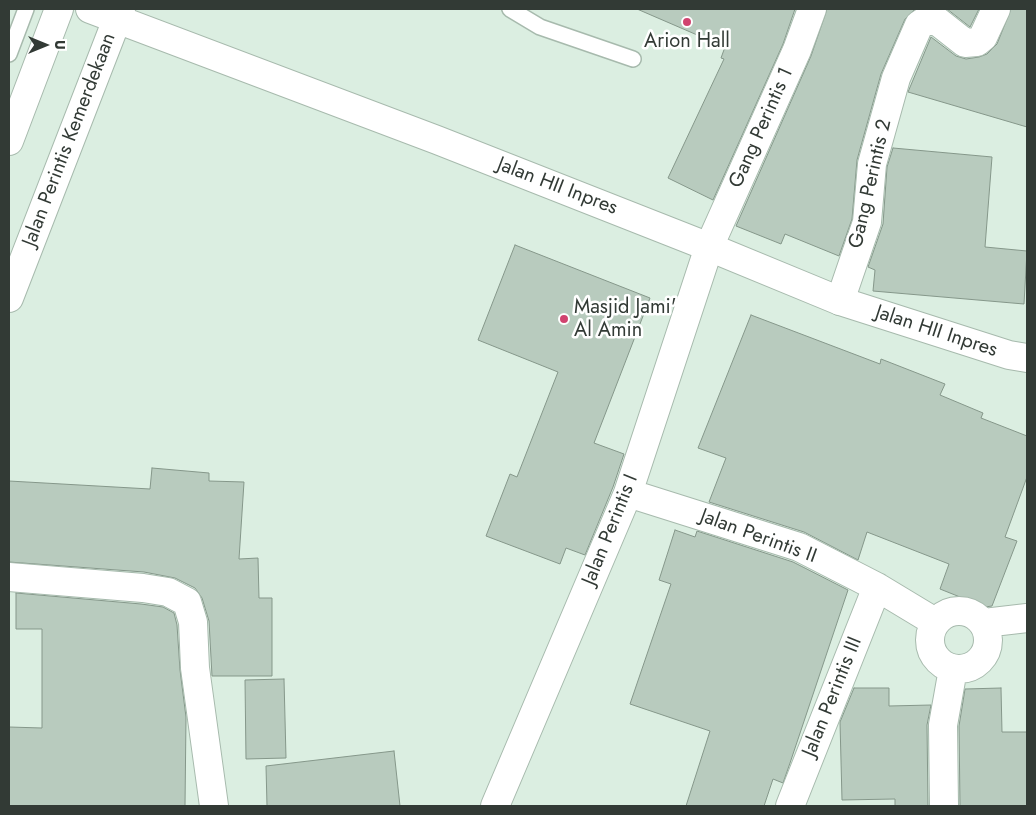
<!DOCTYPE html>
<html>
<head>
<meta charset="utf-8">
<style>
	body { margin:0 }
	#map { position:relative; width:1036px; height:815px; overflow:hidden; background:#dbeee1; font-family:Jost,sans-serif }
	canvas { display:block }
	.frame { position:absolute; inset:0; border:10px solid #323a35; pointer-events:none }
	.north { position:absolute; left:20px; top:20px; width:50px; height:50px; -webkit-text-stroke:4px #fff; paint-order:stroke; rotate:90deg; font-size:14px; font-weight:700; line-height:20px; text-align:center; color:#323a35 }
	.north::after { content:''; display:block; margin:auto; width:18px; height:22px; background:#323a35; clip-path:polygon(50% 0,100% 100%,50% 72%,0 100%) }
</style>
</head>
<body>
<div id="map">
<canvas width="1036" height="815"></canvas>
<div class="frame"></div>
<div class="north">U</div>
</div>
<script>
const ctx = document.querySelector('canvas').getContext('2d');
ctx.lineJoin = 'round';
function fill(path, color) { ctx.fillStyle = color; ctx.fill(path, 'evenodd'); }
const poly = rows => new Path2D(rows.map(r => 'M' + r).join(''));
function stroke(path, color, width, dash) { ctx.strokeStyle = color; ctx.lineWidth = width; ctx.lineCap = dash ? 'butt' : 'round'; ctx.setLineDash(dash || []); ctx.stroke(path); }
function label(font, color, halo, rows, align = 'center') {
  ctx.font = font + ' Jost,sans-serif'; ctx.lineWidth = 5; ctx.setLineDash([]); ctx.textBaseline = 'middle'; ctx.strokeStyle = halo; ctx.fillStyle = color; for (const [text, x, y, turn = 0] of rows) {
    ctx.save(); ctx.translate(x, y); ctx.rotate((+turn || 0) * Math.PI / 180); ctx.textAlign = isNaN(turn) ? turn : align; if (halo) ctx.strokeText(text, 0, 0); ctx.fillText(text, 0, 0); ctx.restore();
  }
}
const building = poly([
	[637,9,795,9,783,44,713,200,668,178,724,59,721,58,725,47,637,9],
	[827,9,915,9,905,19,881,74,857,160,852,219,839,256,785,234,781,244,736,226,811,56,827,9],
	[947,9,979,9,970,27,947,9],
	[1011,9,1027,9,1027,127,908,92,931,37,956,56,966,59,979,57,987,54,997,44,1011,9],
	[893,148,992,157,985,247,1027,251,1024,304,873,291,875,270,868,267,883,224,887,167,893,148],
	[515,245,650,298,594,443,624,454,613,487,585,555,566,548,560,564,486,536,510,474,517,477,558,372,478,340,515,245],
	[751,315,880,364,881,359,945,384,940,395,983,413,981,418,1027,436,1027,477,1005,537,1017,541,992,606,985,607,940,589,949,564,867,532,858,560,804,532,709,502,726,458,698,448,751,315],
	[152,468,209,473,209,481,244,482,239,559,258,558,259,598,272,598,272,676,212,676,209,621,202,598,195,588,175,578,144,572,9,562,9,481,150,489,152,468],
	[675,530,695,537,697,531,793,562,848,590,790,763,783,783,773,779,764,806,686,806,710,731,630,704,671,584,659,580,675,530],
	[16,593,141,604,163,607,174,613,177,625,180,670,186,717,185,806,9,806,9,727,42,728,42,629,16,629,16,593],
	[284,679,286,758,246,759,245,680,284,679],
	[854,688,889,688,889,706,931,705,927,725,928,806,895,806,895,799,842,800,840,722,854,688],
	[1001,688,1002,732,1027,732,1027,806,960,806,959,726,965,689,1001,688],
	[394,751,400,806,267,806,266,766,394,751]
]);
fill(building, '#b8cbbe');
stroke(building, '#85978a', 1);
const service = poly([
	[510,9,540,27,633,59],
	[9,54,26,9]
]);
const minor = poly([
	[840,301,867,222,872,164,896,78,919,25,925,21,937,21,965,43,977,42,983,37,996,9],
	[628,493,799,547,877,587,935,622],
	[9,577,143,588,168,592,187,602,193,622,195,668,214,806],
	'930 640a29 29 0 1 1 58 0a29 29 0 1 1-58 0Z',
	[984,623,1027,618],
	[495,806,628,493,709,247,797,50,812,9],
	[790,806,877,587],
	[944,806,943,725,953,669]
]);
const tertiary = poly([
	[90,9,437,140,709,247,840,301,1009,355,1027,358],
	[9,298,121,9]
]);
const trunk = poly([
	[9,141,59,9]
]);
stroke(service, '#a7baad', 18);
stroke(minor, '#a7baad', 30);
stroke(tertiary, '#a7baad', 30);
stroke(trunk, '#a7baad', 30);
stroke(service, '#fff', 15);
stroke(minor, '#fff', 28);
stroke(tertiary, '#fff', 28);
stroke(trunk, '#fff', 28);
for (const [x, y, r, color] of [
	[687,22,5,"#d1436f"],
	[564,319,5,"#d1436f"]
]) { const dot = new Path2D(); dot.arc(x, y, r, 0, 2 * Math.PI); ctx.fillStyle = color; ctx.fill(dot); stroke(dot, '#fff', 2); }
label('20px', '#323a35', '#fff', [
	["Arion Hall",687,42],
	["Masjid Jami'",574,308,"left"],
	["Al Amin",574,331,"left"]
]);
label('20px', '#323a35', '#fff', [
	["Gang Perintis 1",762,128,-66],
	["Jalan Perintis Kemerdekaan",70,140,-69],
	["Gang Perintis 2",871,184,-77],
	["Jalan HII Inpres",557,187,21],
	["Jalan HII Inpres",936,332,18],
	["Jalan Perintis I",611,530,-68],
	["Jalan Perintis II",758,537,20],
	["Jalan Perintis III",833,697,-68]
]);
</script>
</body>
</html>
